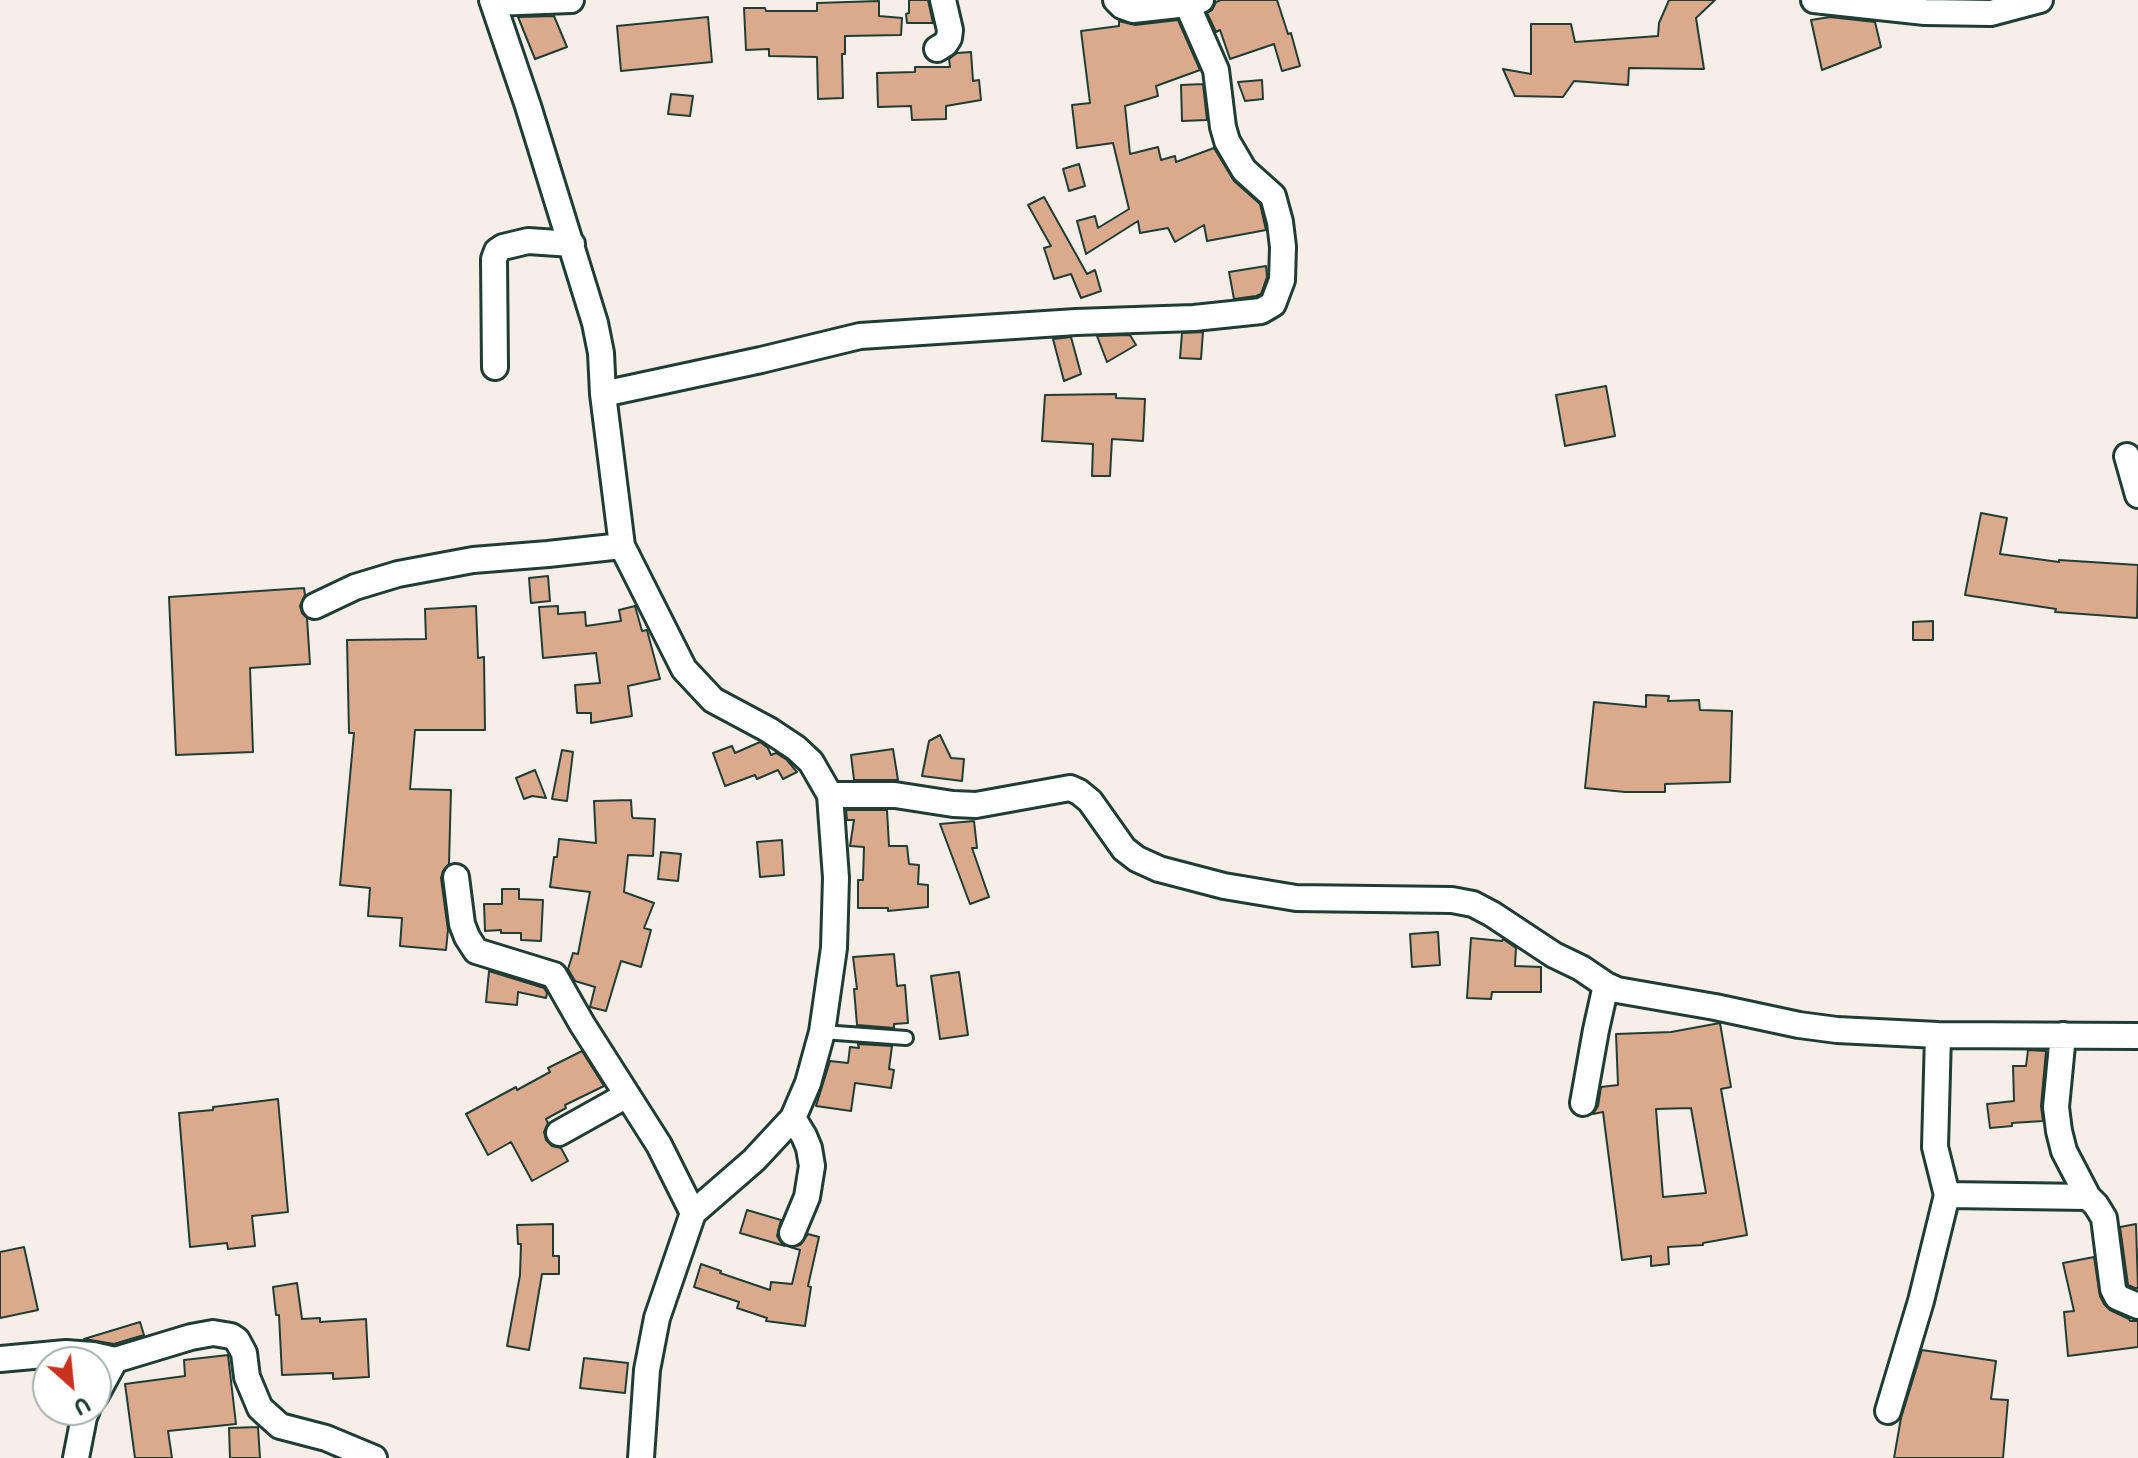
<!DOCTYPE html>
<html>
<head>
<meta charset="utf-8">
<style>
	body { margin:0 }
	#map { position:relative; width:2138px; height:1458px; overflow:hidden; background:#f8eee8; font-family:Itim,sans-serif }
	canvas { display:block }
	.north { position:absolute; left:32px; top:1346px; width:80px; height:80px; box-sizing:border-box; background:#fff; border:2px solid #a5b1ae; border-radius:50%; rotate:153deg; font-size:22px; font-weight:700; line-height:32px; text-align:center; color:#1f3d34 }
	.north::after { content:''; display:block; margin:auto; width:28px; height:36px; background:#c8321e; clip-path:polygon(50% 0,100% 100%,50% 72%,0 100%) }
</style>
</head>
<body>
<div id="map">
<canvas width="2138" height="1458"></canvas>
<div class="north">U</div>
</div>
<script>
const ctx = document.querySelector('canvas').getContext('2d');
ctx.lineJoin = 'round';
function fill(path, color) { ctx.fillStyle = color; ctx.fill(path, 'evenodd'); }
const poly = rows => new Path2D(rows.map(r => 'M' + r).join(''));
function stroke(path, color, width, dash) { ctx.strokeStyle = color; ctx.lineWidth = width; ctx.lineCap = dash ? 'butt' : 'round'; ctx.setLineDash(dash || []); ctx.stroke(path); }
const building = poly([
	[909,0,928,0,933,23,907,23,906,14,909,13,909,0],
	[1221,0,1277,0,1288,34,1291,33,1300,66,1282,71,1274,44,1230,59,1220,30,1216,32,1207,13,1212,10,1216,2,1221,0],
	[1669,0,1715,0,1696,18,1704,69,1629,68,1628,85,1574,81,1563,97,1515,96,1503,69,1531,74,1531,24,1571,24,1575,42,1658,36,1659,23,1669,0],
	[879,1,879,16,902,18,901,35,845,36,845,54,842,54,843,98,818,99,817,57,769,56,769,49,746,50,744,8,765,8,766,11,817,11,817,3,879,1],
	[554,16,567,47,535,59,518,17,554,16],
	[708,17,712,62,621,71,617,26,708,17],
	[1830,17,1875,22,1881,47,1822,70,1811,20,1830,17],
	[1178,20,1200,70,1156,86,1158,96,1125,106,1130,154,1158,147,1161,160,1175,156,1176,162,1214,148,1234,181,1260,204,1266,230,1207,241,1204,225,1175,242,1168,228,1140,233,1138,221,1086,254,1077,221,1095,216,1098,228,1129,209,1113,143,1077,148,1072,105,1090,103,1081,31,1119,26,1119,21,1135,25,1178,20],
	[971,52,973,81,979,80,981,100,946,106,946,119,912,120,911,106,878,107,877,73,915,72,915,67,950,67,949,59,957,53,971,52],
	[1262,80,1263,99,1245,101,1238,82,1262,80],
	[1203,84,1207,120,1182,121,1181,85,1203,84],
	[671,94,693,96,690,116,668,114,671,94],
	[1079,164,1085,186,1069,191,1063,169,1079,164],
	[1044,197,1087,274,1095,270,1101,291,1081,298,1071,274,1054,279,1044,248,1051,246,1028,205,1044,197],
	[1266,266,1267,277,1261,294,1256,296,1234,299,1229,272,1266,266],
	[1203,332,1201,359,1180,358,1182,333,1203,332],
	[1130,335,1136,345,1107,362,1097,336,1130,335],
	[1071,337,1081,374,1064,381,1053,339,1071,337],
	[1606,386,1615,436,1565,446,1556,395,1606,386],
	[1116,394,1116,398,1145,399,1143,441,1112,439,1110,476,1092,476,1093,444,1042,441,1045,395,1116,394],
	[1981,513,2007,518,2000,554,2059,562,2059,560,2138,565,2137,618,2055,612,2056,609,1965,595,1981,513],
	[548,576,550,601,531,603,529,578,548,576],
	[304,588,305,595,300,606,302,613,307,618,310,664,250,668,253,752,176,755,169,597,304,588],
	[476,606,478,658,484,657,485,730,415,730,410,789,451,790,449,864,443,871,441,878,448,930,446,950,400,946,402,918,368,916,370,888,340,885,354,733,349,733,347,640,426,639,425,609,476,606],
	[558,606,558,614,585,612,586,626,621,621,619,610,635,606,642,631,647,630,660,679,628,686,632,716,591,723,591,713,577,713,575,685,600,683,596,653,543,658,539,607,558,606],
	[1933,621,1933,640,1913,640,1913,622,1933,621],
	[1646,695,1669,696,1668,701,1699,700,1700,710,1732,711,1730,782,1665,784,1665,792,1625,792,1585,788,1594,702,1646,707,1646,695],
	[940,735,951,758,964,759,962,781,922,776,929,741,940,735],
	[760,742,768,748,771,755,776,753,787,760,797,772,783,779,778,770,757,779,755,775,725,786,713,753,732,746,735,753,760,742],
	[893,749,898,780,854,780,851,755,893,749],
	[562,750,573,752,567,801,552,799,562,750],
	[535,770,546,798,532,796,524,799,516,778,535,770],
	[631,800,632,816,633,818,655,819,653,856,628,855,624,892,654,903,644,928,651,930,641,967,621,961,606,1011,590,1007,595,987,575,981,568,969,573,953,578,954,590,892,550,887,554,857,557,857,559,839,596,843,594,801,631,800],
	[846,810,887,810,889,846,907,846,909,864,919,865,918,884,928,885,928,907,888,911,888,908,858,908,858,880,863,880,864,847,850,846,854,820,847,820,846,810],
	[974,821,977,848,972,848,989,897,970,904,940,824,974,821],
	[782,840,784,875,760,877,757,842,782,840],
	[661,852,681,854,678,881,658,879,661,852],
	[502,889,519,889,519,899,543,900,541,941,521,940,521,933,501,933,501,930,485,931,484,904,502,904,502,889],
	[1438,932,1440,965,1412,967,1410,934,1438,932],
	[1471,938,1502,941,1503,939,1516,948,1515,966,1541,967,1541,992,1492,992,1491,999,1467,998,1471,938],
	[894,954,897,986,905,985,908,1023,894,1024,894,1028,857,1025,854,989,857,989,853,957,894,954],
	[489,971,544,988,547,993,546,998,518,992,517,1005,486,1002,489,971],
	[959,972,968,1035,940,1039,931,976,959,972],
	[1720,1023,1731,1087,1721,1089,1747,1235,1703,1243,1703,1245,1668,1247,1669,1264,1651,1266,1651,1256,1622,1260,1603,1112,1593,1114,1598,1106,1601,1087,1618,1085,1616,1034,1671,1032,1720,1023],
	[1691,1108,1706,1193,1663,1197,1656,1109,1691,1108],
	[858,1044,892,1046,889,1069,894,1070,891,1088,855,1083,851,1111,816,1106,830,1061,848,1063,850,1047,859,1048,858,1044],
	[2028,1050,2046,1051,2041,1106,2043,1121,2012,1123,2012,1126,1990,1128,1987,1104,2014,1101,2013,1066,2026,1066,2028,1050],
	[582,1051,604,1086,565,1105,566,1108,546,1119,548,1123,544,1132,546,1140,552,1146,561,1148,568,1161,532,1181,511,1142,488,1155,466,1114,516,1087,517,1090,550,1072,548,1068,582,1051],
	[278,1099,288,1212,252,1216,255,1246,228,1249,227,1243,190,1247,179,1113,213,1110,213,1107,278,1099],
	[747,1210,781,1220,777,1236,780,1241,785,1246,740,1233,747,1210],
	[553,1224,553,1256,559,1256,559,1274,542,1274,529,1350,507,1346,520,1275,521,1244,518,1244,517,1225,553,1224],
	[2136,1224,2138,1288,2135,1288,2128,1285,2120,1227,2136,1224],
	[808,1234,819,1237,808,1286,811,1287,805,1326,766,1321,767,1318,737,1308,739,1302,694,1287,701,1264,721,1271,720,1273,770,1290,771,1282,792,1284,800,1250,790,1247,800,1245,808,1234],
	[24,1247,38,1310,0,1318,0,1252,24,1247],
	[2094,1257,2100,1296,2104,1304,2110,1310,2129,1319,2130,1321,2138,1321,2138,1347,2068,1356,2064,1312,2074,1311,2063,1263,2094,1257],
	[297,1283,302,1319,320,1318,320,1322,366,1319,369,1377,333,1379,333,1373,282,1375,279,1315,276,1315,273,1287,297,1283],
	[140,1322,144,1335,114,1344,84,1339,140,1322],
	[1922,1350,1996,1361,1991,1399,2008,1400,2003,1458,1894,1458,1901,1418,1922,1350],
	[228,1355,236,1424,168,1431,172,1458,135,1458,125,1384,185,1376,184,1360,228,1355],
	[584,1358,628,1363,625,1393,580,1388,584,1358],
	[258,1427,260,1458,230,1458,229,1428,258,1427]
]);
fill(building, '#dbaa8d');
stroke(building, '#1f3d34', 2);
const lane = poly([
	[822,1032,906,1038]
]);
const street = poly([
	[492,0,528,106,595,323,601,353,603,394,622,546,684,669,713,700,769,730,796,748,811,762,830,795,836,878,834,948,822,1032,808,1083,793,1118,754,1160,693,1213,657,1318,647,1370,641,1458],
	[1116,0,1122,6,1133,10,1187,4,1201,0],
	[1814,0,1925,12,1991,13,2040,0],
	[493,3,571,0],
	[937,49,945,44,949,38,950,30,943,0],
	[495,367,494,259,497,251,503,247,528,241,572,244],
	[603,394,761,360,860,336,1076,322,1194,318,1261,311,1273,304,1282,280,1283,247,1280,222,1273,196,1244,170,1227,141,1223,127,1216,70,1187,4],
	[2127,456,2138,495],
	[315,606,355,587,398,574,473,560,548,554,622,546],
	[830,795,895,795,953,804,976,805,1070,788,1079,792,1090,801,1124,849,1137,859,1159,869,1224,886,1296,898,1452,900,1473,904,1492,914,1554,955,1581,968,1606,985,1617,990,1715,1007,1799,1025,1837,1030,1938,1035,2138,1036],
	[456,877,462,924,467,937,476,951,554,975,582,1024,659,1145,693,1213],
	[2063,1035,2056,1107,2059,1131,2064,1151,2088,1197],
	[1583,1103,1596,1030,1606,985],
	[559,1133,627,1095],
	[1947,1195,2088,1197,2096,1205,2104,1218,2113,1289,2117,1297,2138,1306],
	[792,1233,807,1197,812,1166,809,1148,804,1136,793,1118],
	[0,1359,66,1353,93,1355,115,1360,191,1337,213,1333,231,1336,237,1340,244,1353,247,1377,260,1408,280,1426,326,1438,374,1458],
	[96,1395,115,1360],
	[1888,1411,1921,1301,1947,1195,1935,1147,1938,1035],
	[76,1458,84,1417,87,1410]
]);
stroke(lane, '#1f3d34', 18);
stroke(street, '#1f3d34', 30);
stroke(lane, '#fff', 12);
stroke(street, '#fff', 24);
</script>
</body>
</html>
